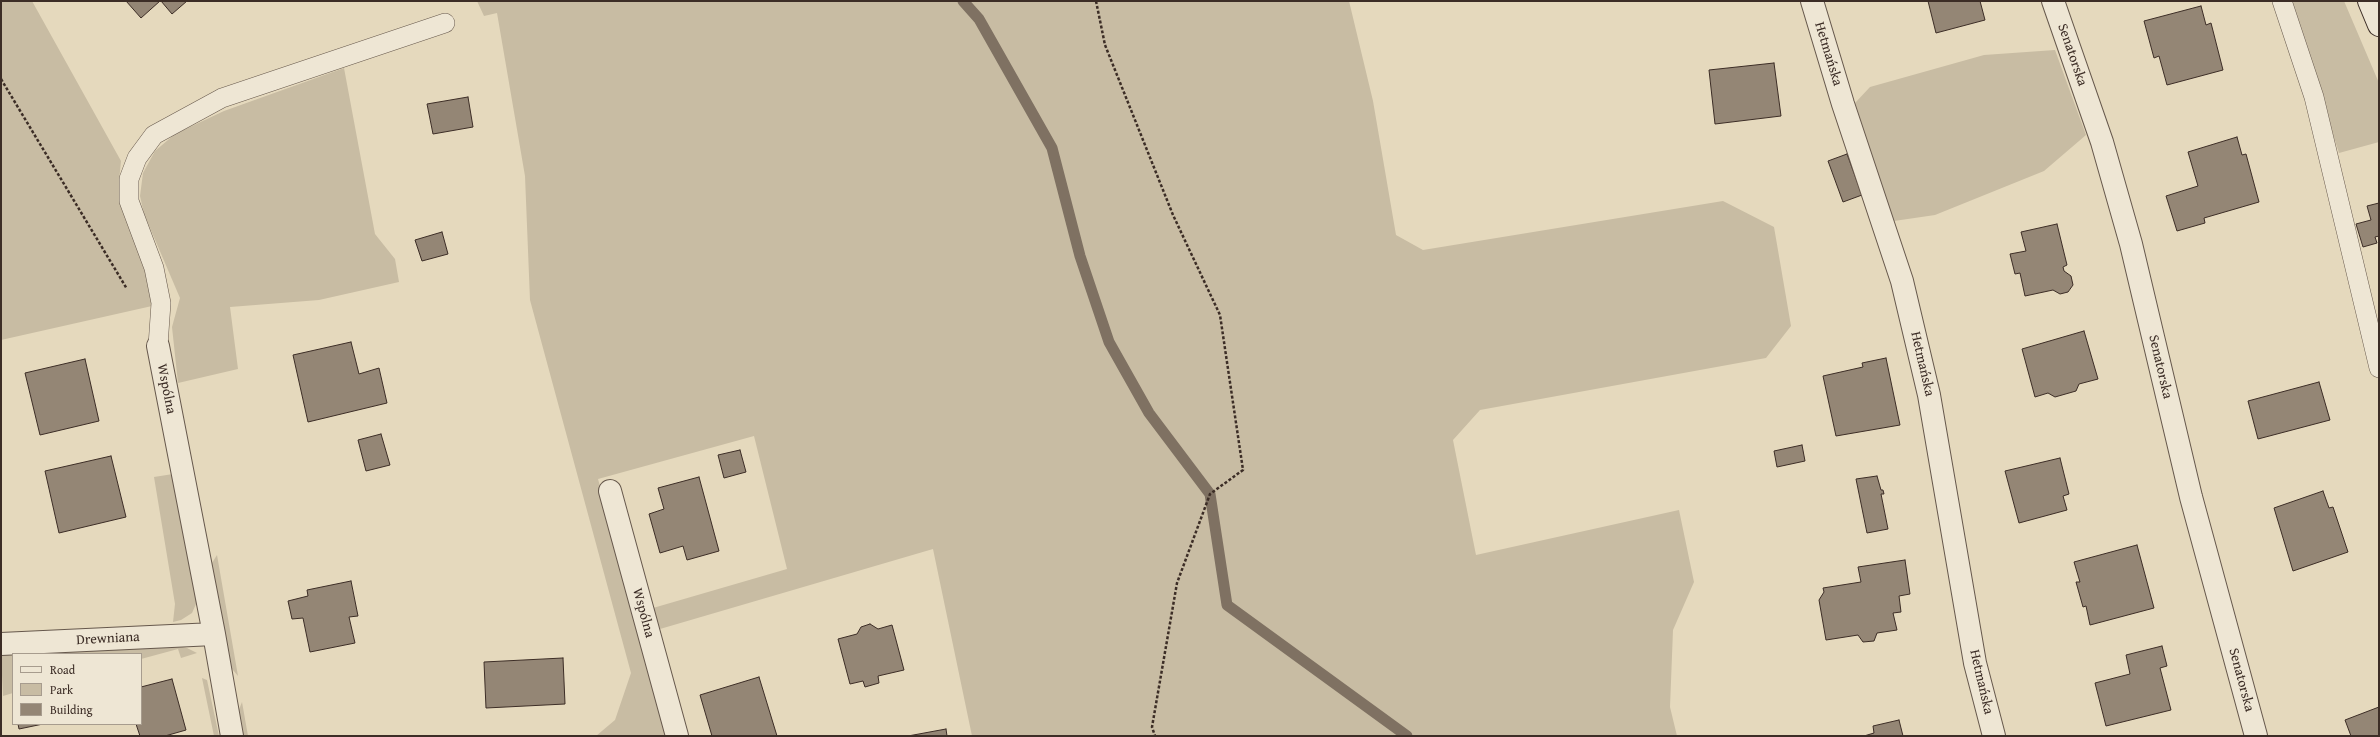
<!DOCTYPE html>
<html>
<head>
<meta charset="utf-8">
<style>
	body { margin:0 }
	#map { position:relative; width:2380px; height:737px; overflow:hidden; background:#e5d9bd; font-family:"Gentium Book Plus",serif }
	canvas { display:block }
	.frame { position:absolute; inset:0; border:2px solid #3c2d26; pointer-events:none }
	.legend { position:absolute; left:12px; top:653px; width:130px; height:72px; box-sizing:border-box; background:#eee6d4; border:1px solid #a79c8e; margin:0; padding:5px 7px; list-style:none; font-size:12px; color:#3c2d26 }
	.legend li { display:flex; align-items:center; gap:8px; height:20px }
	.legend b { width:20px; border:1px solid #a79c8e }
</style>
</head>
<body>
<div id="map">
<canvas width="2380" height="737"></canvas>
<div class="frame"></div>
<ul class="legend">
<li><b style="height:5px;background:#eee6d4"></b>Road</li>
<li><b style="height:11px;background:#c8bca3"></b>Park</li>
<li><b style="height:11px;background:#948675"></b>Building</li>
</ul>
</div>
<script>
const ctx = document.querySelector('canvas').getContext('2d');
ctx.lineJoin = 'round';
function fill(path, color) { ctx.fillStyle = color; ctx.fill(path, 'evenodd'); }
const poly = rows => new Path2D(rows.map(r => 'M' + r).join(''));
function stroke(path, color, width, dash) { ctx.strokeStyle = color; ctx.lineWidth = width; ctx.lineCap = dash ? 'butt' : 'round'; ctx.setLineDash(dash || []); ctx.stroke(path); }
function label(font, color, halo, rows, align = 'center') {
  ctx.font = font + ' "Gentium Book Plus",serif'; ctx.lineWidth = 3; ctx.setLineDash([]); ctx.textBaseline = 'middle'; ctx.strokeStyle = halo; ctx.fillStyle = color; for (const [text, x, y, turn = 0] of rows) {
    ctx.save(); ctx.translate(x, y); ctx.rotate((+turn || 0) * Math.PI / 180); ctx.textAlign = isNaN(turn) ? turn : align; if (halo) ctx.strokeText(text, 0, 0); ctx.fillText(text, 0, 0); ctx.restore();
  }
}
fill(poly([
	[1,1,32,1,121,161,119,181,121,200,147,270,152,306,1,340],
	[477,1,1349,1,1373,101,1396,235,1423,250,1723,201,1774,227,1791,326,1766,358,1480,410,1453,440,1476,555,1679,510,1694,582,1673,630,1670,707,1677,736,972,736,933,549,660,629,653,608,787,569,754,436,598,479,669,736,596,736,615,720,631,673,530,300,525,176,497,13,484,16],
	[2290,1,2344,1,2379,83,2379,142,2339,153],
	[2055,50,2086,135,2044,171,1935,215,1894,221,1855,103,1870,87,1984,55],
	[344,68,375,234,395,259,399,282,319,300,230,307,238,369,178,383,172,327,180,298,144,214,140,196,143,173,155,151,175,134,224,111],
	[173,474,197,580,196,604,192,613,181,620,173,622,175,604,154,477],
	[217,555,238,676,228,664,212,563],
	[175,645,187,648,197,653,181,658,178,649,141,659,141,654,13,654,13,693,3,696,1,654],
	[202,678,207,680,219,736,214,736],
	[242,702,248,736,240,736,236,717]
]), '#c8bca3');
stroke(poly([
	[963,1,979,19,1052,148,1080,256,1109,342,1149,413,1210,494,1227,605,1407,736]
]), '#7f7162', 11);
const building = poly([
	[126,1,160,1,141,18,126,1],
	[161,1,187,1,172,14,161,1],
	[1928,1,1980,1,1985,20,1936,33,1928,1],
	[2201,6,2206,25,2211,23,2223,70,2167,85,2159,56,2154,58,2144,21,2201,6],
	[1774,63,1781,116,1715,124,1709,70,1774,63],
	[468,97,473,127,433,134,427,104,468,97],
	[2237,137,2242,155,2246,154,2259,202,2204,218,2205,223,2177,231,2166,196,2198,186,2188,152,2237,137],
	[1847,154,1862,195,1843,202,1828,161,1847,154],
	[2379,203,2379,236,2375,237,2377,243,2363,247,2356,224,2371,220,2367,206,2379,203],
	[2057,224,2067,265,2063,267,2064,271,2071,276,2073,285,2068,292,2060,294,2053,290,2025,296,2020,273,2015,274,2010,254,2026,251,2021,232,2057,224],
	[442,232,448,254,422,261,415,240,442,232],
	[2084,331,2098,379,2079,384,2076,391,2055,397,2048,393,2035,397,2022,349,2084,331],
	[351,342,359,374,379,368,387,403,308,422,293,355,351,342],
	[1886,358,1900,425,1836,436,1823,376,1863,367,1862,363,1886,358],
	[85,359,99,421,40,435,25,373,85,359],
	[2319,382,2330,420,2258,439,2248,401,2319,382],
	[381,434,390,465,366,471,358,440,381,434],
	[1802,445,1805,461,1777,467,1774,451,1802,445],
	[740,450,746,472,724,478,718,455,740,450],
	[111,456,126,517,59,533,45,471,111,456],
	[2060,458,2069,494,2063,496,2067,510,2019,523,2005,471,2060,458],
	[1877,476,1881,490,1883,490,1884,494,1881,494,1888,529,1867,533,1856,479,1877,476],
	[699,477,719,551,687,560,683,546,660,553,649,514,664,509,658,488,699,477],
	[2323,491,2329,508,2333,507,2348,552,2293,571,2274,508,2323,491],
	[2137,545,2154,608,2090,625,2086,606,2083,607,2076,582,2080,582,2074,562,2137,545],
	[1905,560,1910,594,1899,596,1901,612,1893,613,1897,630,1877,633,1874,641,1863,642,1858,635,1826,640,1819,600,1824,592,1823,588,1861,582,1858,567,1905,560],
	[351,581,358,616,349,617,355,643,310,652,303,618,292,619,288,601,308,596,307,590,351,581],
	[870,624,878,629,892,625,904,670,878,676,879,683,865,687,863,681,850,684,838,639,857,634,861,627,870,624],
	[2162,646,2167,666,2160,668,2171,710,2106,726,2095,683,2130,674,2126,655,2162,646],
	[563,658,565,704,486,708,484,662,563,658],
	[759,677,777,736,712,736,700,695,759,677],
	[172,679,186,730,165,736,140,736,136,724,141,724,141,687,172,679],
	[2379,707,2379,736,2351,736,2345,720,2379,707],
	[1899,720,1903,736,1864,736,1874,733,1873,726,1899,720],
	[18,724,43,724,19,729,18,724],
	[946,729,947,736,908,736,946,729]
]);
fill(building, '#948675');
stroke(building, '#3c2d26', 1);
const lane = poly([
	[2282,1,2314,97,2379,368],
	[158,346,161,303,154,268,129,201,129,179,137,158,154,135,222,98,445,23]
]);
const street = poly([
	[1812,1,1843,104,1902,281,1929,395,1975,663,1994,736],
	[2053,1,2102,142,2131,244,2191,497,2256,736],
	[158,346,214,634,232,736],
	[610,491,677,736],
	[1,644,214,634]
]);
const secondary = poly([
	[2369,1,2379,25]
]);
stroke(lane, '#66584c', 20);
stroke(street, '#66584c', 24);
stroke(secondary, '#3c2d26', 24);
stroke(poly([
	[1096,1,1105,45,1173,215,1220,315,1243,470,1210,494,1177,583,1152,727,1155,736],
	[1,79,127,289]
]), '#3c2d26', 2.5, [3, 2]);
stroke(lane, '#eee6d4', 19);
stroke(street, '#eee6d4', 22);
stroke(secondary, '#eee6d4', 22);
label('14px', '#3c2d26', '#eee6d4', [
	["Hetmańska",1828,54,73],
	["Senatorska",2072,55,71],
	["Hetmańska",1922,364,77],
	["Senatorska",2160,367,77],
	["Wspólna",166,389,79],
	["Wspólna",643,613,75],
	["Drewniana",108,639,-3],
	["Senatorska",2241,680,75],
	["Hetmańska",1981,682,77]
]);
</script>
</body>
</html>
